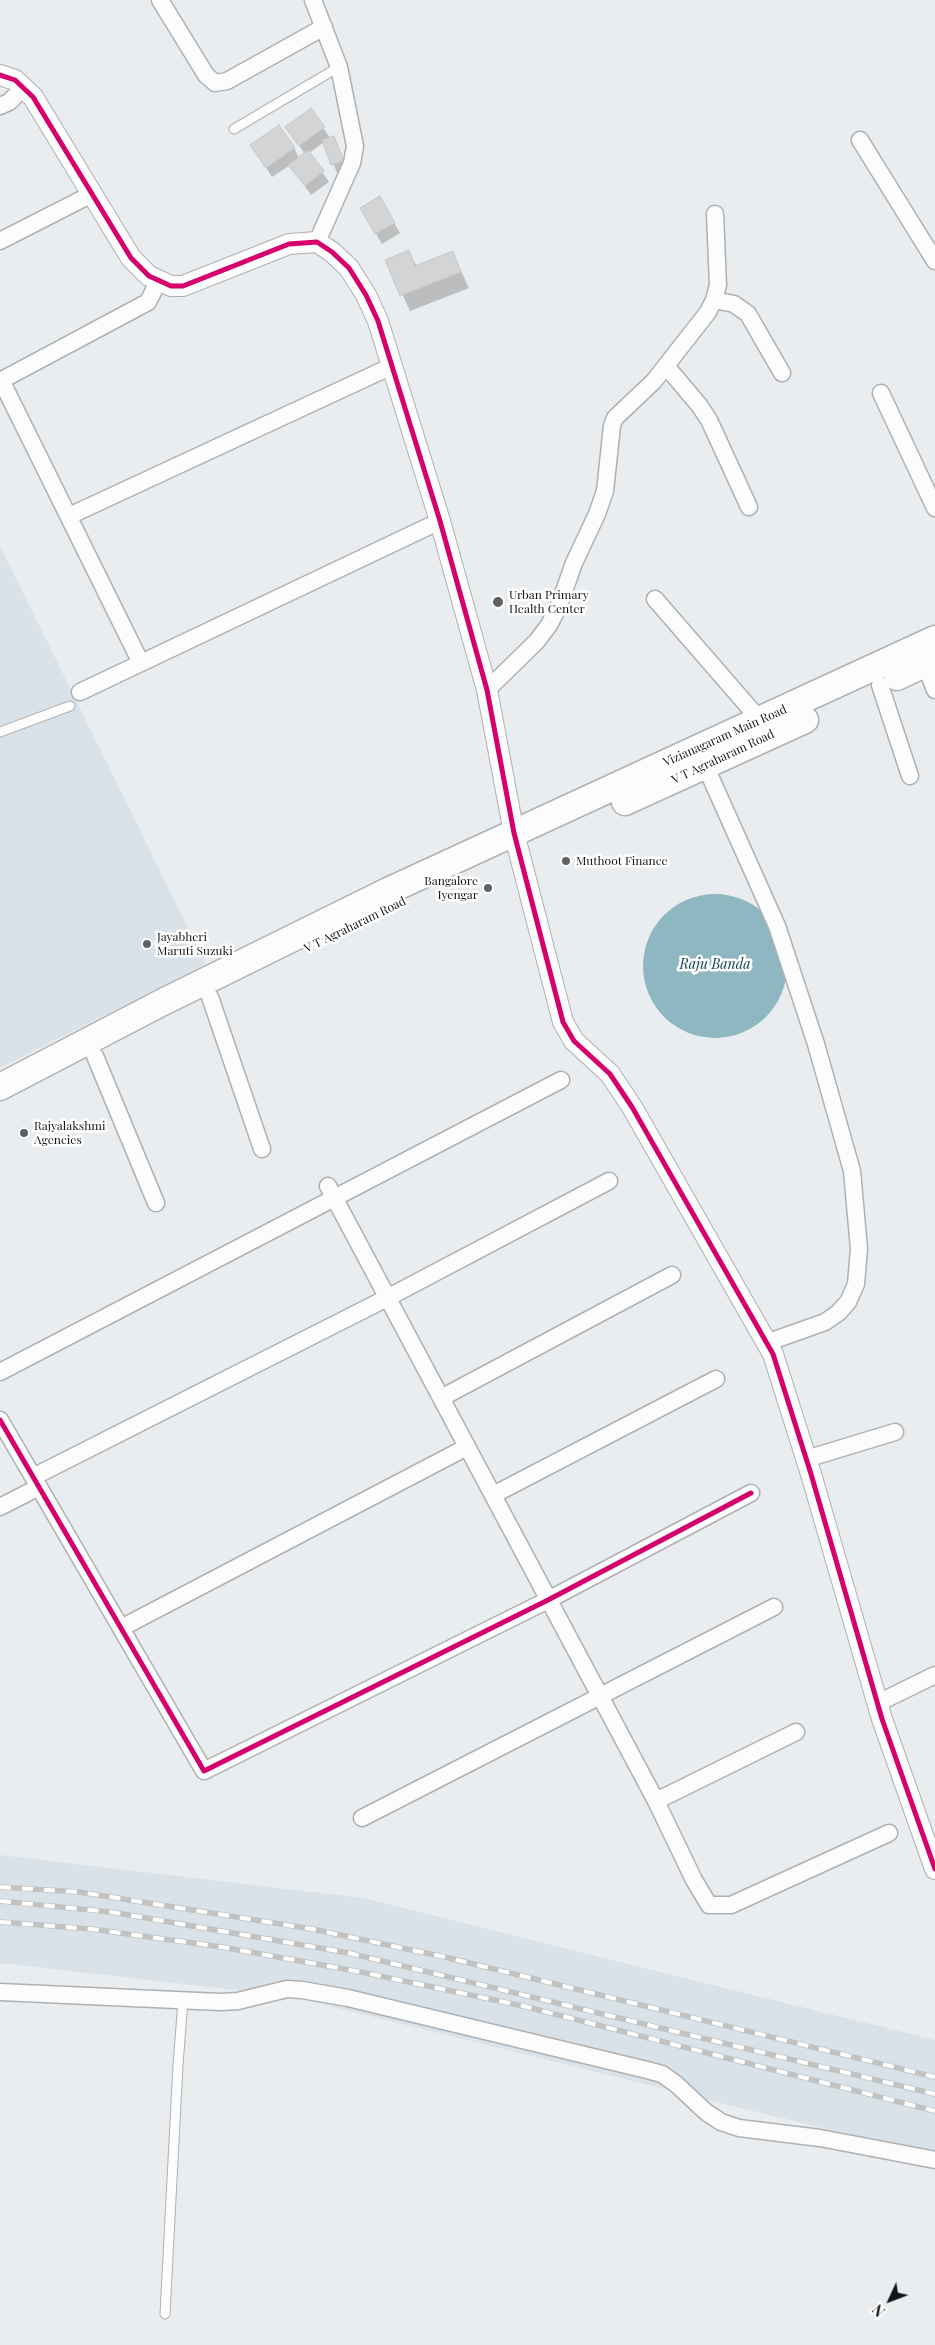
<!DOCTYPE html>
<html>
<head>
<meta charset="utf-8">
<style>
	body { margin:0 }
	#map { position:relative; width:935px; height:2345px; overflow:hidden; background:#eaedef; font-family:"Playfair Display",serif }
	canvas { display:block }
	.north { position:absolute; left:865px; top:2275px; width:50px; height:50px; -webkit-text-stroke:4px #fff; paint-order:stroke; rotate:227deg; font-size:14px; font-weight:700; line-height:20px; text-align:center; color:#131517 }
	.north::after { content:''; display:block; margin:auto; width:18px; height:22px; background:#131517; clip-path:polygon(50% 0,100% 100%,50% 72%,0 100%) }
</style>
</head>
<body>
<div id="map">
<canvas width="935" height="2345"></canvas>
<div class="north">N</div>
</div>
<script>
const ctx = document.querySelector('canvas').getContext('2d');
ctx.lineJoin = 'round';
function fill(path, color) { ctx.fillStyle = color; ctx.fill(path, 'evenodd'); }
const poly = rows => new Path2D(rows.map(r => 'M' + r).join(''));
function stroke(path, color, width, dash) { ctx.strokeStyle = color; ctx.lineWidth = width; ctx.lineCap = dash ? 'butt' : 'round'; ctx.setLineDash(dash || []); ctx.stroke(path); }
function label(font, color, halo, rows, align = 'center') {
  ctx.font = font + ' "Playfair Display",serif'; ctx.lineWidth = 5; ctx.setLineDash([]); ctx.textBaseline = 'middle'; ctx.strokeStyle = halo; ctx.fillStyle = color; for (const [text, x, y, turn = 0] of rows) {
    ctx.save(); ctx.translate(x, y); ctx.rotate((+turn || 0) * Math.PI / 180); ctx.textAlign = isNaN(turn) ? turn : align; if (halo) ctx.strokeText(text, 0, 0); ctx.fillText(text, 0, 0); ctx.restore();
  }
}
fill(poly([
	[0,546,206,964,0,1068],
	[0,1855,363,1898,935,2040,935,2156,289,1996,0,1963]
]), '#dae2e9');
fill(poly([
	'643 966a72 72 0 1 1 144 0a72 72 0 1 1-144 0Z'
]), '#8eb7c2');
fill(poly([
	[311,110,330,138,334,137,348,171,338,175,324,142,309,153,329,182,311,195,290,165,272,177,258,155,294,148,299,158,305,154,293,137],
	[379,198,400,233,382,244,361,208],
	[408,252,417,266,452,252,469,288,410,311,387,261]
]), '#0003');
const building = poly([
	[311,108,325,127,299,146,285,127,311,108],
	[279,125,295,148,266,168,250,145,279,125],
	[334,136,344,161,331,165,322,140,334,136],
	[308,150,324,171,305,186,288,165,308,150],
	[380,196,395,223,375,234,360,208,380,196],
	[409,250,415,266,453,251,461,272,400,296,385,260,409,250]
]);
fill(building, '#d3d4d6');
stroke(building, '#c5c6c8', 1);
const service = poly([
	[234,129,339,67],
	[0,732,70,706],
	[165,2314,178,2065,183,2000]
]);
const minor = poly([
	[160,0,206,75,215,83,227,81,324,27],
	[313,0,339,67,355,146,352,163,317,242],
	[0,106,9,102,24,87],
	[860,140,935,261],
	[0,241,92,194],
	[714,300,734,304,748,314,782,373],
	[666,366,699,405,709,420,749,507],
	[1,380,141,663],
	[0,381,148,302,158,282],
	[881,393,935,508],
	[69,516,392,366],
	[655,599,760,720],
	[925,664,935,690],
	[880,685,910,776],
	[487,690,537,641,549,625,558,608,574,563,597,514,605,491,612,426,615,418,654,381,708,312,714,300,718,285,715,214],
	[80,692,440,521],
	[705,765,777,926,816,1044,852,1171,859,1249,856,1284,848,1302,838,1313,825,1322,766,1343],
	[210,997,262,1149],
	[95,1056,156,1203],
	[328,1186,656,1801],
	[0,1372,561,1080],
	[441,1398,672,1275],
	[0,1420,204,1771,548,1600,751,1493],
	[806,1459,895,1432],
	[33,1477,387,1298,609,1181],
	[493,1495,716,1379],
	[0,1507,39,1487],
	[121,1628,467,1447],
	[878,1703,935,1675],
	[796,1732,656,1801,694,1880,709,1905,731,1905,889,1833],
	[362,1818,774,1607],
	[0,1992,220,2002,238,2001,287,1989,302,1990,348,1998,647,2070,662,2074,676,2084,706,2112,721,2122,739,2128,820,2138,935,2160]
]);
const tertiary = poly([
	[0,75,15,80,33,97,131,258,149,276,171,286,183,286,289,244,317,242,332,252,349,268,366,295,378,321,440,521,487,690,514,833,563,1022,574,1041,610,1074,632,1107,773,1354,811,1474,882,1719,935,1869]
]);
const primary = poly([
	[897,677,935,659],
	[625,802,805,720],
	[0,1087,161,1003,388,891,935,639]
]);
stroke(service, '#aeb0b2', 11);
stroke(minor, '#aeb0b2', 19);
stroke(tertiary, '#aeb0b2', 22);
stroke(primary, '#aeb0b2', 29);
stroke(service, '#fcfcfd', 9);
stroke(minor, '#fcfcfd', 16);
stroke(tertiary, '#fcfcfd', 20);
stroke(primary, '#fcfcfd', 26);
const rail = poly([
	[0,1887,79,1892,312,1929,445,1957,935,2077],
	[0,1901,111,1912,349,1953,935,2094],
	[0,1922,91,1929,222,1947,361,1972,523,2006,935,2111]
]);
stroke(rail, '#c1c2c2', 5.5);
stroke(rail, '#fff', 4, [11]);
stroke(poly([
	[0,75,15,80,33,97,131,258,149,276,171,286,183,286,289,244,317,242,332,252,349,268,366,295,378,321,440,521,487,690,514,833,563,1022,574,1041,610,1074,632,1107,773,1354,811,1474,882,1719,935,1869],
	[0,1420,204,1771,548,1600,751,1493]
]), '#d6006c', 5);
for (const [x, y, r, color] of [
	[498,602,6,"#5e6163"],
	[566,861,5,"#5e6163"],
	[488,888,5,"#5e6163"],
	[147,944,5,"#5e6163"],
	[24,1133,5,"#5e6163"]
]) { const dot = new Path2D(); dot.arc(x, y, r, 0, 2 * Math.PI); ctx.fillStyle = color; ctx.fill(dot); stroke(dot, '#fff', 2); }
label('12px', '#131517', '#fff', [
	["Urban Primary",509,595],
	["Health Center",509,609],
	["Muthoot Finance",576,861],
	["Bangalore",478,881,"right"],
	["Iyengar",478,895,"right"],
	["Jayabheri",157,937],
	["Maruti Suzuki",157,951],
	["Rajyalakshmi",34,1126],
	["Agencies",34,1140]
], 'left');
label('12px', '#131517', '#fff', [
	["Vizianagaram Main Road",725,736,-24],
	["V T Agraharam Road",723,757,-25],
	["V T Agraharam Road",355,925,-26]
]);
label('italic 14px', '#0e444f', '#fff', [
	["Raju Banda",715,965]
]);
</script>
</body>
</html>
